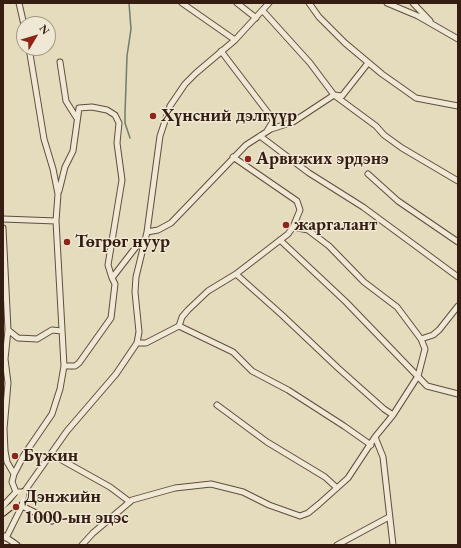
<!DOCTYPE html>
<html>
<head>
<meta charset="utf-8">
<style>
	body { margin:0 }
	#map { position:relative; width:461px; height:548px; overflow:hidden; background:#e5dcbd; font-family:"EB Garamond",serif }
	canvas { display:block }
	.frame { position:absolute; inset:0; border:4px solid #351d12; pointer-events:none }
	.north { position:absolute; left:16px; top:16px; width:40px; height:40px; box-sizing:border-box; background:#eee8d4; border:1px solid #a49786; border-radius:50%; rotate:52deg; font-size:11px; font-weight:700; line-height:16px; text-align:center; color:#351d12 }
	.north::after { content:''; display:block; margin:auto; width:14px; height:18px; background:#8f2418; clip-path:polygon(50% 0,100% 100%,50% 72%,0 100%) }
</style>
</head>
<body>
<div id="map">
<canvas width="461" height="548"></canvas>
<div class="frame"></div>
<div class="north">N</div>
</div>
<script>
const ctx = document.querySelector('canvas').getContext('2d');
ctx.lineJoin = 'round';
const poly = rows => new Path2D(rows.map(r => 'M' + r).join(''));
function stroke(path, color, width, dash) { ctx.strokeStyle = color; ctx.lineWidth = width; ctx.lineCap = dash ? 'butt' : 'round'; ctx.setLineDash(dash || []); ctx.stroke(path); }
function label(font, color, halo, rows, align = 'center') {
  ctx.font = font + ' "EB Garamond",serif'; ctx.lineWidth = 3; ctx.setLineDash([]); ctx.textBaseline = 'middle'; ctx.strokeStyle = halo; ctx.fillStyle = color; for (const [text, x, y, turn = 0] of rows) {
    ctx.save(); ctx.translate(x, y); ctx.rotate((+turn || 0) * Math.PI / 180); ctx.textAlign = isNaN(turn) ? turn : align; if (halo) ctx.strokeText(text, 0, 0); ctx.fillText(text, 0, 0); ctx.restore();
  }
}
stroke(poly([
	[129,3,131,29,127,56,125,113,125,123,130,138]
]), '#707c6d', 1.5);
const minor = poly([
	[19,3,24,25],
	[182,3,235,40],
	[237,3,256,18],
	[309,3,319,17,345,43,382,74,416,98,458,106],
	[387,3,418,16,458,39],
	[413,3,430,21],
	[263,11,310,63,334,95,342,96,368,63],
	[221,51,272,118,273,121,267,131],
	[60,62,66,101,76,117],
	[260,136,309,173,363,207,458,277],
	[368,174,398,201,458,242],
	[59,191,65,167,73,151,79,108,92,107,107,110,115,115,119,123,117,143,122,180,108,265,112,278],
	[3,219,56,221],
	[3,228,8,330,5,359,8,383,4,429,5,451,7,462,14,474],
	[147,232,158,230,171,223,246,145,271,129,293,122,334,95,376,126,384,135,402,148,458,181],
	[280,240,346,302,427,386,458,394],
	[236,274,282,315,338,368,384,409,393,415],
	[179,326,233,352,252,371,288,390,344,426,371,445],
	[8,330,18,338,37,339,52,330,62,331],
	[421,339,433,335,439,330,458,306],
	[137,343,146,343,179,326,182,317,188,310,208,291,236,274,288,234,293,227,300,210,297,201,233,157],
	[64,366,75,366,79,363,111,318,115,284,112,278,139,243,145,242],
	[217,405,267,442,325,477,337,488],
	[375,437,383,457,393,545],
	[51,454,110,487,130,502],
	[16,492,12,482,14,474,24,455,52,414,60,389,64,366,56,221,58,194,53,169,44,139,29,48],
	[3,506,16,492,24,492],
	[22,506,52,521],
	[4,536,17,545],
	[6,538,22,506,24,492,67,431,116,374,137,343,139,332,135,292,136,277,147,232,160,136,170,106,185,84,196,73,235,40,269,3],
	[82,545,93,533,132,500,175,488,211,484,243,492,269,505,300,516,308,513,319,504,348,478,375,437,393,415,418,376,425,349,421,339,397,307,364,282,329,246,308,230,293,227],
	[337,545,389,517]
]);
const major = poly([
	[3,513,13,505,24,492]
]);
stroke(minor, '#614d3d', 7);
stroke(major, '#351d12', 8);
stroke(minor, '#eee8d4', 5);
stroke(major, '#e5dcbd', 6);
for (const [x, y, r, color] of [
	[153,116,4,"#8f2418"],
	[248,159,4,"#8f2418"],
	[286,225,4,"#8f2418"],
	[67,242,4,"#8f2418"],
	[15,456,4,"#8f2418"],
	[16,507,4,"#8f2418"]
]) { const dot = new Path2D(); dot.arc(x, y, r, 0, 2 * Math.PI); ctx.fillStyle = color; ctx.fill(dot); stroke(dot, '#eee8d4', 1.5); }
label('bold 18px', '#351d12', '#eee8d4', [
	["Хүнсний дэлгүүр",161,116],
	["Арвижих эрдэнэ",256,159],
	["жаргалант",294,225],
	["Төгрөг нуур",75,242],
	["Бүжин",23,456],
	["Дэнжийн",24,497],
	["1000-ын эцэс",24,518]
], 'left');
</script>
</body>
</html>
